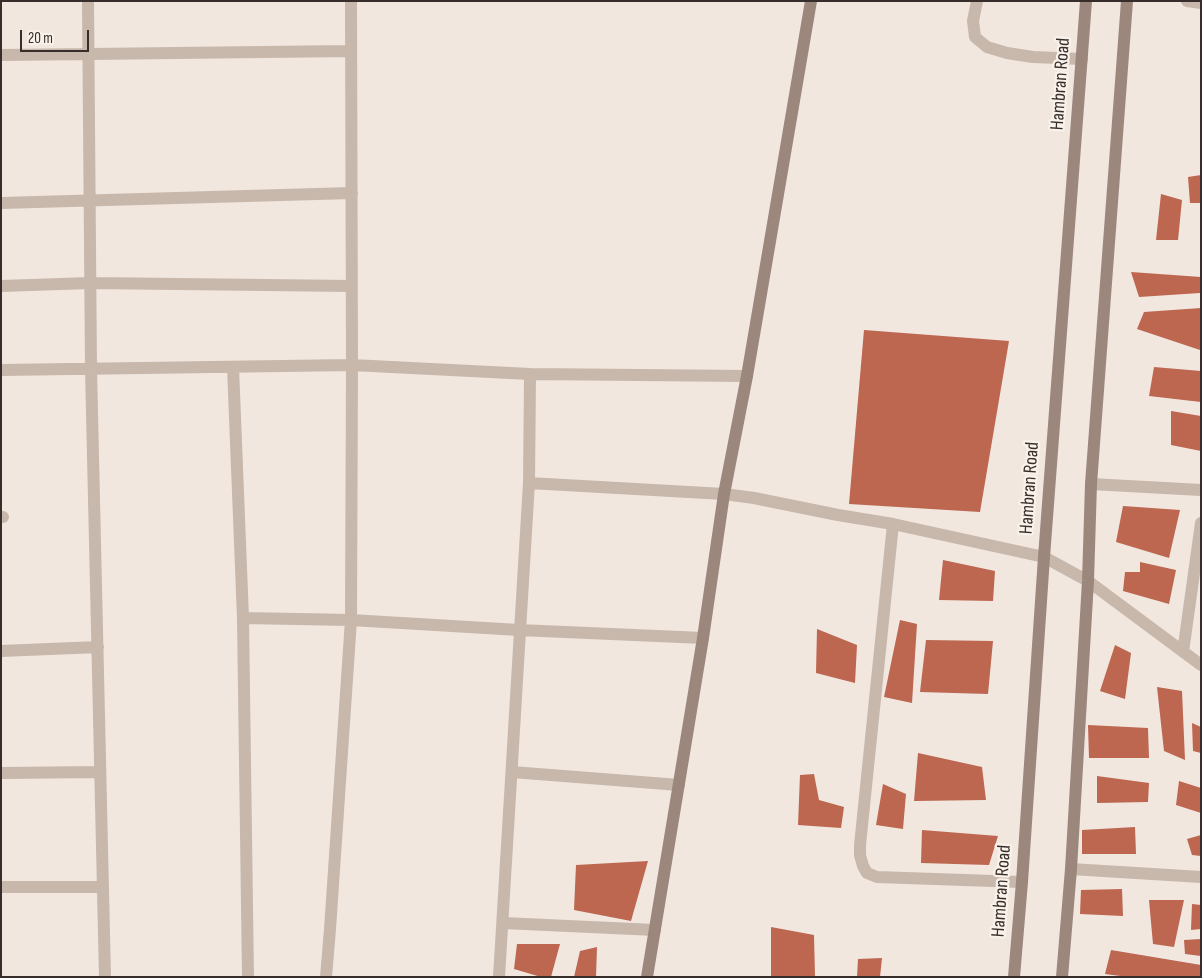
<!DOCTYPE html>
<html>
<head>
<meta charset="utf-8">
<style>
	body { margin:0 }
	#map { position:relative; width:1202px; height:978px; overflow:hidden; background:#f1e7df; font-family:"Sofia Sans Condensed",sans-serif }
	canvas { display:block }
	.frame { position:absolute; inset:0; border:2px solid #372d2a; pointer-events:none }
	.scale { position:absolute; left:20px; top:30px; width:69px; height:22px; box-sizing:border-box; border:2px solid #372d2a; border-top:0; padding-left:6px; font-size:15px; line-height:18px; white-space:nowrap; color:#372d2a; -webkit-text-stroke:4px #f9f2eb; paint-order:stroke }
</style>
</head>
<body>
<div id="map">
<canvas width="1202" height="978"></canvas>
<div class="frame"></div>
<div class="scale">20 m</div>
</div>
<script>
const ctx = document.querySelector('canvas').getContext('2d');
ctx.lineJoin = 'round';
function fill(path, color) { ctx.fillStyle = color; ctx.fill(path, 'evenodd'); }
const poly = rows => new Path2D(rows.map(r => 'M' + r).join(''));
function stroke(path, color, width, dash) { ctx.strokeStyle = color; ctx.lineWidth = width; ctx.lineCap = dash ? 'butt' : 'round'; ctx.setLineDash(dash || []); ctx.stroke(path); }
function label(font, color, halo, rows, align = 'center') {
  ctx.font = font + ' "Sofia Sans Condensed",sans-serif'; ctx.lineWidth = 4.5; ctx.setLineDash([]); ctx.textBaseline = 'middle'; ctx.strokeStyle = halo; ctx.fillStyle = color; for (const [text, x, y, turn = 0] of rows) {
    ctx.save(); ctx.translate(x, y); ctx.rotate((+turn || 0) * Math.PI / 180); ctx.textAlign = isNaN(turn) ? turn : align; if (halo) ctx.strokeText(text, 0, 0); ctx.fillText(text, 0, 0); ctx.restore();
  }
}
fill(poly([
	[1201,175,1201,203,1190,203,1188,177],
	[1161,194,1182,200,1178,240,1156,240],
	[1131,272,1201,277,1200,293,1139,297],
	[1201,308,1200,350,1137,329,1144,312],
	[864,330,1009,341,980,512,849,504],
	[1154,367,1201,371,1201,402,1149,396],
	[1171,411,1201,416,1201,451,1171,445],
	[1123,506,1180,510,1169,558,1116,542],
	[943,560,995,571,993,601,939,600],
	[1140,562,1176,570,1169,604,1123,591,1125,572,1140,572],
	[900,620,917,624,912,703,884,697],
	[817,629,857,645,855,683,816,673],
	[926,640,993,641,988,694,920,692],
	[1115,645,1131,653,1125,699,1100,691],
	[1157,687,1182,691,1185,760,1164,751],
	[1192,723,1201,727,1201,753,1193,751],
	[1088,725,1148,728,1149,758,1089,758],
	[918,753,982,767,986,800,914,801],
	[814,774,819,800,844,807,841,828,798,825,800,775],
	[1097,776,1149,783,1148,802,1097,803],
	[1179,781,1201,788,1201,813,1176,805],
	[883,784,906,794,903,829,876,825],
	[1135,827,1136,854,1082,854,1082,830],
	[922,830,998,836,989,865,921,863],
	[1201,835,1201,856,1192,855,1187,839],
	[648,861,631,921,574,910,576,865],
	[1122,889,1123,916,1080,914,1081,890],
	[1149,900,1184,900,1174,947,1153,944],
	[1192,904,1201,905,1201,929,1191,930],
	[771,927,814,935,815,977,771,977],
	[1201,939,1201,956,1185,954,1184,940],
	[517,944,560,944,551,977,541,977,514,969],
	[597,947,596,977,574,977,580,951],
	[1111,950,1201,965,1201,977,1128,977,1105,974],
	[882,958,880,977,857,977,858,959]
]), '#bd6650');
stroke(poly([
	[977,1,973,21,975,37,987,47,1007,53,1033,57,1082,59]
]), '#c8b7ab', 12);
stroke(poly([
	[88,1,91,369,105,977],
	[1187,1,1201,3],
	[1,55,351,51],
	[1,203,352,193],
	[1,286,90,283,352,286],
	[233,367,243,618,248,977],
	[1,370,352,365,530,374],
	[529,483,724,494,754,498,838,515,893,524,1044,557,1088,581,1201,665],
	[1091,484,1201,490],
	[1,517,3,517],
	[893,524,860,845,860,855,863,866,867,873,877,877,1022,882],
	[243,618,351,620,519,630,703,638],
	[1,651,98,647],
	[1183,652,1201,523],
	[512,772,679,785],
	[1,773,100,772],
	[1071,869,1201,877],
	[1,887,103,887],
	[503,923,655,930],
	[326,977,330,929,351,620,352,365,351,1],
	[499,977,529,483,530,374,747,376]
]), '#c8b7ab', 12);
stroke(poly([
	[647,977,703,638,724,494,747,376,811,1],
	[1014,977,1022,882,1044,557,1086,1],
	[1062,977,1071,869,1088,581,1091,484,1127,1]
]), '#9c877d', 12);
label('19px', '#372d2a', '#f9f2eb', [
	["Hambran Road",1061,84,-86],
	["Hambran Road",1030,488,-86],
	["Hambran Road",1002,891,-86]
]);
</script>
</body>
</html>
